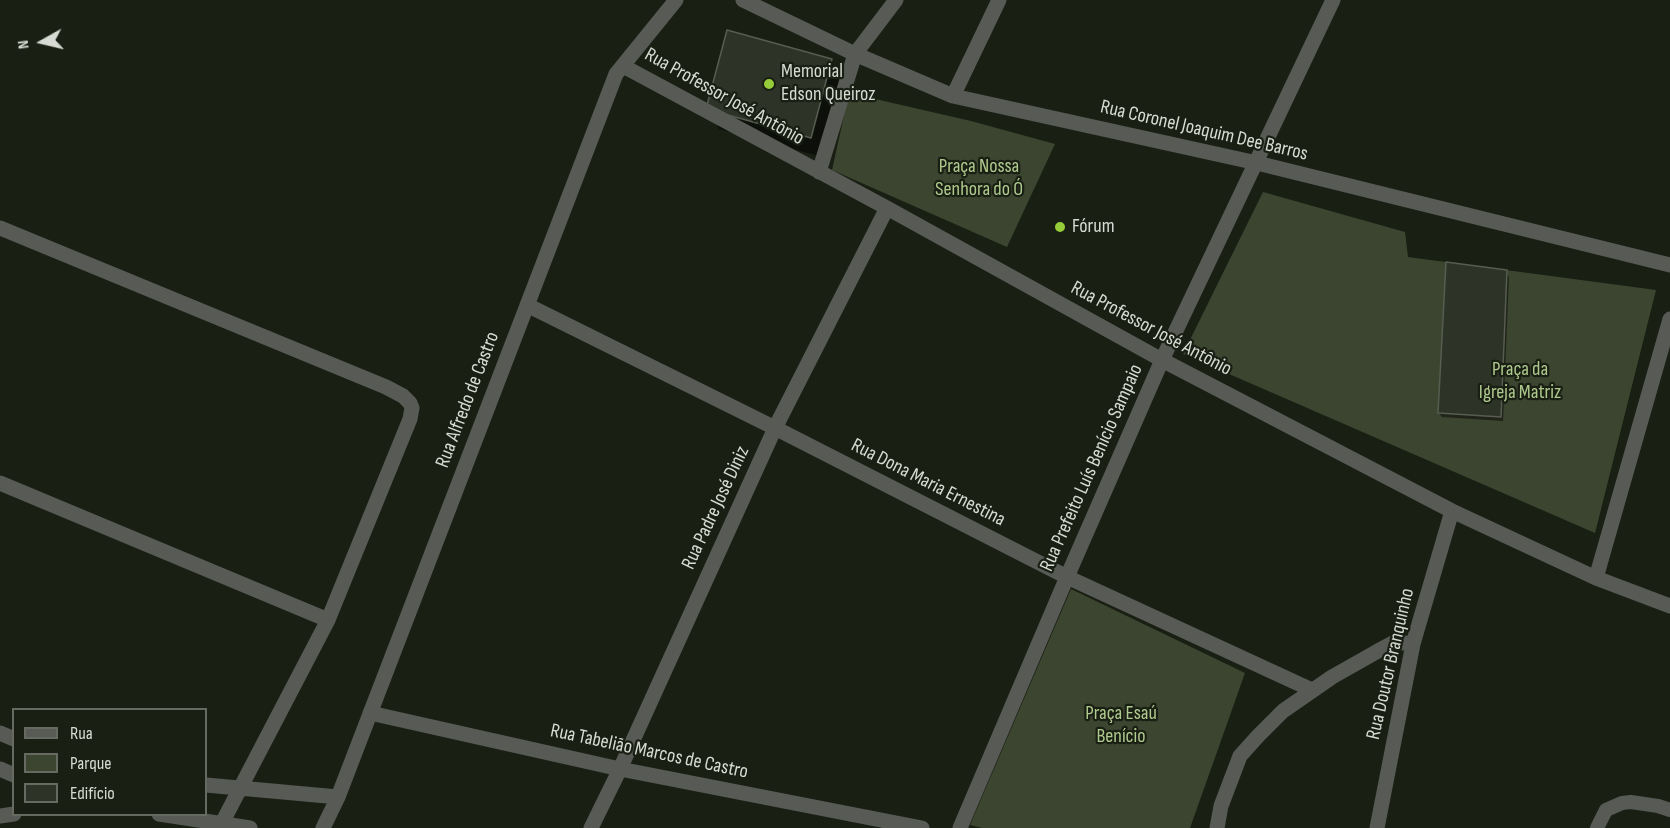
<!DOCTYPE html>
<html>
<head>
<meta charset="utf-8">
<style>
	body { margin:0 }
	#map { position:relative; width:1670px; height:828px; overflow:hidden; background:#1a1f14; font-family:"Sofia Sans Condensed",sans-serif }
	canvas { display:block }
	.legend { position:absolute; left:12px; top:708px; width:195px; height:108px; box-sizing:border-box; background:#1a1f14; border:2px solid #666a60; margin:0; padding:8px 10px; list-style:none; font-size:18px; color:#d7dbd3 }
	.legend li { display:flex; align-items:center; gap:12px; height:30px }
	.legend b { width:30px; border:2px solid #666a60 }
	.north { position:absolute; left:12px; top:12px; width:60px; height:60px; -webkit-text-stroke:4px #1a1f14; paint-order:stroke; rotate:262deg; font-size:16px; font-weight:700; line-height:24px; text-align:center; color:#d7dbd3 }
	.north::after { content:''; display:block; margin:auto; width:21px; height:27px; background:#d7dbd3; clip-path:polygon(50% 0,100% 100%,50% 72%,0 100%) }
</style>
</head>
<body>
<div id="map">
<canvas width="1670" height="828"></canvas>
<ul class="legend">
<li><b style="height:8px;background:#585b55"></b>Rua</li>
<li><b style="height:16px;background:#3c4530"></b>Parque</li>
<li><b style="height:16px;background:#2e3327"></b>Edifício</li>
</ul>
<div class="north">N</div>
</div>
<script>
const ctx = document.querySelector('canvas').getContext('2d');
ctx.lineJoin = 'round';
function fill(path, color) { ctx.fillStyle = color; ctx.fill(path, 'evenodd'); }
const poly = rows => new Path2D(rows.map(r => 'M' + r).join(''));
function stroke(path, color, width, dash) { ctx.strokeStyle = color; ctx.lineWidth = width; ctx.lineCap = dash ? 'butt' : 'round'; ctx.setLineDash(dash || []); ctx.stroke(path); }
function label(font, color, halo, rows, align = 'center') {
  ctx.font = font + ' "Sofia Sans Condensed",sans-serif'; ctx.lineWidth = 4.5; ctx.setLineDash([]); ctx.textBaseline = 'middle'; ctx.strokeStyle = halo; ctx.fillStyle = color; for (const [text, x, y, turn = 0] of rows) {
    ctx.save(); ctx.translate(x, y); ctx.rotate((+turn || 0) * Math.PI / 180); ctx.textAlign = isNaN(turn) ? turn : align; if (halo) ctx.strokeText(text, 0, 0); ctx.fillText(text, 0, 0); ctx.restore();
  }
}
fill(poly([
	[849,93,971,121,1055,144,1007,247,832,170],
	[1263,192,1405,232,1408,257,1656,290,1595,533,1183,354],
	[1071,589,1245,673,1190,828,982,828,970,825]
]), '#3c4530');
fill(poly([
	[831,60,843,81,822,157,719,129,707,109],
	[1506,272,1509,277,1503,421,1442,417,1439,413]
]), '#0007');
const building = poly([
	[727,30,832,59,811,138,706,109,727,30],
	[1446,262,1507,270,1501,417,1438,413,1446,262]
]);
fill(building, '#2e3327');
stroke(building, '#575d50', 1.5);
stroke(poly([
	[1597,828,1606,810,1622,803,1631,802,1658,806,1670,810]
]), '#585b55', 14);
stroke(poly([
	[743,0,855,54,953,96,1257,163,1670,265],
	[623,66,887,208,1162,360,1452,511,1596,578,1670,606],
	[953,96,999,0],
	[819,172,855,54,896,0],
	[0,228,386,387,403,396,410,403,412,408,410,419,328,620,221,825],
	[527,305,775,428,1067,577,1312,690],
	[0,483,328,620],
	[1596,578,1670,319],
	[370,713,620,769,922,828],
	[0,733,14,739],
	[0,769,14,775],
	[206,785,338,797],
	[159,814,250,828],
	[0,816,14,814],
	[323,828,338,797,616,74,676,0],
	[591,828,620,769,775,428,887,208],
	[960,828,1067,577,1162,360,1333,0],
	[1217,828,1221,806,1240,756,1258,736,1283,711,1332,677,1378,651,1395,642,1413,644],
	[1377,828,1413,644,1452,511]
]), '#585b55', 15);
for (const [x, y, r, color] of [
	[769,84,6,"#96cc3a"],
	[1060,227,6,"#96cc3a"]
]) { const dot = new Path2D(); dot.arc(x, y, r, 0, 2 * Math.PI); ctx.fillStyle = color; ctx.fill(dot); stroke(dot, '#1a1f14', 2); }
label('20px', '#d7dbd3', '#1a1f14', [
	["Memorial",781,72],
	["Edson Queiroz",781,95],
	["Fórum",1072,227]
], 'left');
label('20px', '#d7dbd3', '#1a1f14', [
	["Rua Professor José Antônio",724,97,29],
	["Rua Coronel Joaquim Dee Barros",1204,131,13],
	["Rua Professor José Antônio",1151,329,28],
	["Rua Alfredo de Castro",468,400,-69],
	["Rua Prefeito Luís Benício Sampaio",1092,468,-66],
	["Rua Dona Maria Ernestina",928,483,27],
	["Rua Padre José Diniz",716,508,-65],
	["Rua Doutor Branquinho",1391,664,-77],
	["Rua Tabelião Marcos de Castro",649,752,12]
]);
label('20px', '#afca8e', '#1a1f14', [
	["Praça Nossa",979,167],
	["Senhora do Ó",979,190],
	["Praça da",1520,370],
	["Igreja Matriz",1520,393],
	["Praça Esaú",1121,714],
	["Benício",1121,737]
]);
</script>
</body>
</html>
